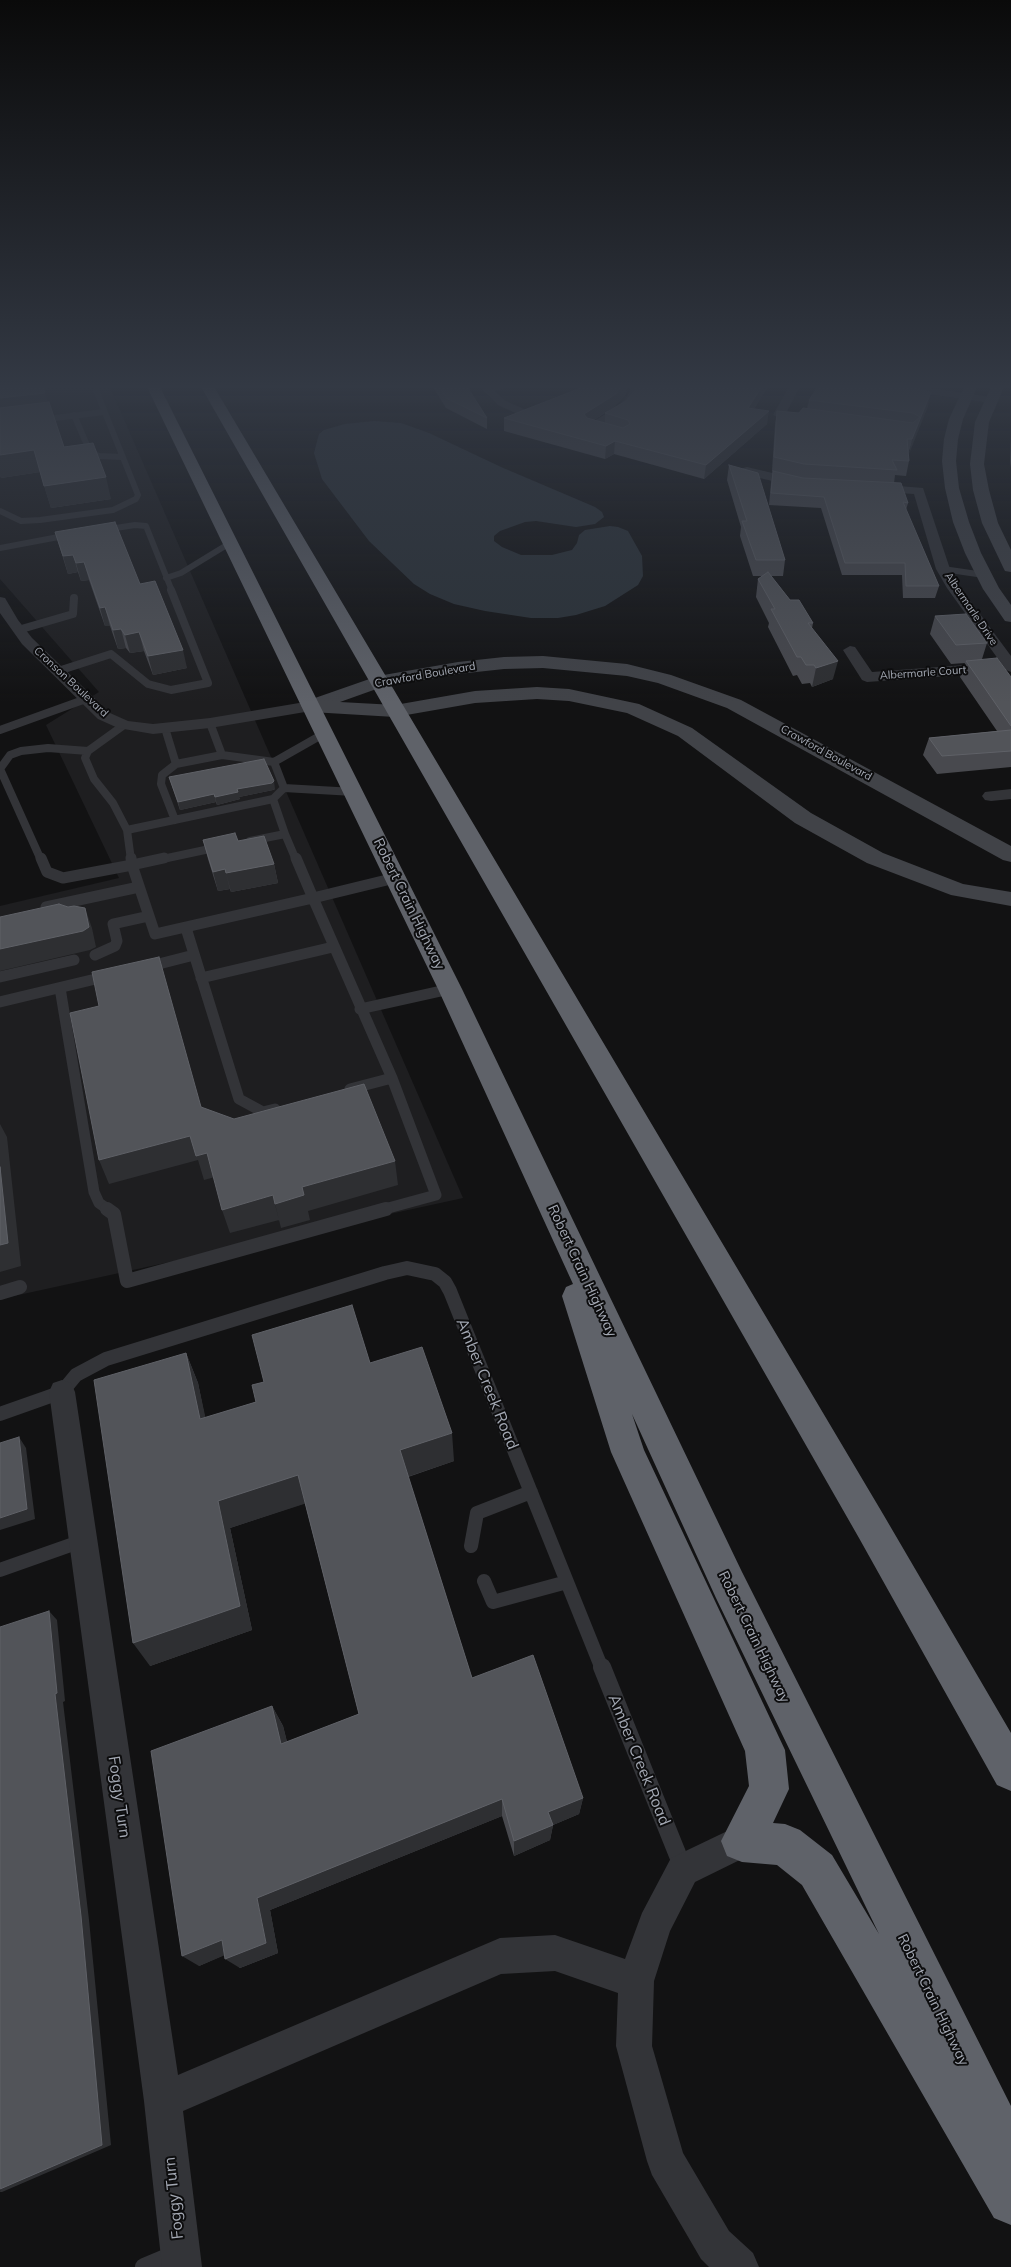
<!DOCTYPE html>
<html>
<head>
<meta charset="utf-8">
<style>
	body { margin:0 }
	canvas { display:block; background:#121213 }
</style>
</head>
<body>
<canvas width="1011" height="2267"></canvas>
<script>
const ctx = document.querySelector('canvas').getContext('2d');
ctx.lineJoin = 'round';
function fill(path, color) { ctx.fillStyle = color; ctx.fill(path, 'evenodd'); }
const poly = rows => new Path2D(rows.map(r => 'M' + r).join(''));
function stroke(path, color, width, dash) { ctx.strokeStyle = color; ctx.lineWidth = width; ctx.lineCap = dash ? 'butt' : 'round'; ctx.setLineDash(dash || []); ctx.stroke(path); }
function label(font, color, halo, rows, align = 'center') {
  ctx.font = font + ' Mulish,sans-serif'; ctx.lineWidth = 4; ctx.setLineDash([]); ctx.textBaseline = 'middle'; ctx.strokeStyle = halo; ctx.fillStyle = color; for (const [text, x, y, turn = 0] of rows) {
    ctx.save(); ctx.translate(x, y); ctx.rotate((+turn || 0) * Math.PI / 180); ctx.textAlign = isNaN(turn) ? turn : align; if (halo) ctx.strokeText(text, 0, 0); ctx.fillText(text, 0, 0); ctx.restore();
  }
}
fill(poly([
	[0,385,109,385,463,1198,0,1299,0,906,119,878,46,725,99,692,0,579]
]), '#1e1e20');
fill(poly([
	[374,421,401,423,429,433,501,467,595,507,602,512,604,517,595,524,576,527,536,521,525,522,500,531,494,536,494,541,502,547,521,555,552,555,572,550,577,543,579,535,585,530,610,526,618,527,628,531,642,556,643,576,638,585,605,606,576,615,558,618,531,618,485,611,454,604,430,594,414,584,369,541,322,479,314,453,319,434,324,430,345,424]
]), '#2b3238');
stroke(poly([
	[74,415,90,452,99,456,122,457],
	[39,420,104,412],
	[0,511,21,521,40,520,113,510,136,499,138,495,94,385],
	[103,530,135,525,146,526,172,591],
	[0,548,69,535],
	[943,569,984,575],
	[166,578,181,573,230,543]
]), '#333438', 6);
stroke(poly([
	[18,630,73,614,74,598],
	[58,671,111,654,148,684,171,690,208,683,171,590],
	[210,723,222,755,274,762,284,788,273,799,285,834],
	[124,725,88,751,85,758,94,779,113,803,127,830,131,860],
	[165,728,176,764,162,775,161,784,175,820],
	[0,730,86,699],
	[274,762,325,733],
	[176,764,222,755],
	[0,769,41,860],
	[0,769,10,755,21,751,48,748,88,751],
	[284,788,354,792],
	[127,830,273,799],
	[250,841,285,834,296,860],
	[158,860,219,847]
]), '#333438', 8);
stroke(poly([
	[41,858,47,872,63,878,132,865,155,934,313,898,392,1078,436,1195,381,1210],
	[131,858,132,865,164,858],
	[296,858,313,898,395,878],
	[46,907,139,887],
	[186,928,239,1099,263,1112,275,1109],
	[95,955,115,946,117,941,113,924,149,916],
	[147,967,194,955],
	[0,977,74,960],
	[201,978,333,947],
	[60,988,94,1192,99,1203,109,1210],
	[0,1002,108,976],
	[360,1009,450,989],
	[350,1089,392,1078]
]), '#333438', 11);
stroke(poly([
	[107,1209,114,1214,127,1281,386,1209],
	[0,1293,20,1287],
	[0,1414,62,1392,76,1375,106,1359,385,1273,407,1268,435,1274,445,1282,450,1291,602,1669],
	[471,1546,477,1513,531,1492],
	[0,1570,82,1541],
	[484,1581,493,1602,567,1582]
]), '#333438', 14);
stroke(poly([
	[602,1667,683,1868],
	[144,2267,175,2254]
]), '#333438', 18);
fill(poly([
	[489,385,516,385,495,391,506,401,526,410,528,412,526,414,518,414,498,405,482,389,489,385],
	[629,385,639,385,640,391,633,403,624,412,600,426,615,431,617,433,615,435,611,436,587,429,585,427,587,425,616,408,625,399,630,391,629,385],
	[790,385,801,385,786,413,808,416,810,418,808,420,779,418,773,415,790,385],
	[879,385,910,385,991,397,996,400,991,403,884,388,879,385],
	[747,467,806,481,808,484,802,488,743,474,741,471,743,468,747,467],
	[874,484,923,488,950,569,960,587,1011,656,1011,672,1006,670,947,588,936,569,914,494,870,491,868,488,874,484],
	[0,597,5,598,18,620,32,638,110,713,128,721,153,724,210,718,311,701,317,703,319,706,317,709,311,711,210,728,153,734,118,728,98,719,22,644,0,613,0,597],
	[850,646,855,647,872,672,992,663,997,665,1000,668,997,671,992,673,867,682,862,680,843,650,850,646],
	[1011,789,1011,799,991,801,985,800,982,796,985,792,1011,789],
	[62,1380,71,1383,75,1392,178,2075,500,1938,555,1935,625,1959,642,1913,671,1858,742,1824,754,1829,759,1841,754,1853,695,1882,670,1931,654,1981,652,2046,683,2153,729,2231,753,2253,759,2267,709,2267,701,2259,652,2175,647,2161,616,2046,618,1993,555,1971,501,1974,183,2111,202,2267,162,2267,144,2101,49,1392,53,1383,62,1380]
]), '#333438');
fill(poly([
	[965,385,978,385,963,419,958,439,956,461,959,488,969,522,981,553,999,588,1011,605,1011,622,1005,621,983,589,965,553,953,522,945,488,942,461,944,439,949,419,965,385],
	[992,385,1005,385,989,422,984,464,989,490,998,523,1011,550,1011,572,1005,571,1003,567,982,523,973,490,970,464,975,422,992,385],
	[543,656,627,664,671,675,741,700,1011,846,1011,862,1003,860,727,708,658,683,627,676,543,668,504,669,458,674,382,687,340,702,395,705,475,691,537,687,569,689,639,704,692,728,811,813,883,853,963,884,1011,892,1011,906,951,895,867,863,795,823,678,736,627,713,569,701,537,699,475,703,395,717,311,712,304,710,301,706,304,702,314,700,315,698,378,676,458,662,504,657,543,656]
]), '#414348');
fill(poly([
	[146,385,159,385,462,989,742,1572,1011,2106,1011,2225,994,2218,802,1885,777,1865,742,1862,727,1856,721,1841,749,1786,745,1751,611,1452,562,1296,566,1287,573,1284,438,989,146,385],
	[632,1414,716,1598,879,1934,832,1855,800,1830,785,1824,773,1823,789,1789,785,1750,644,1450,632,1414],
	[200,385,213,385,883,1514,1011,1733,1011,1791,997,1785,859,1538,200,385]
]), '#5f6269');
fill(poly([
	[0,385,48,402,64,447,111,499,51,508,40,472,1,478,0,475],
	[432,385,466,385,487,418,487,429,446,408,434,389],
	[588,385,627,385,626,394,615,406,606,412,659,389,658,385,769,385,754,409,767,424,704,479,614,454,605,459,504,431,504,418],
	[605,413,605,423,594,420],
	[924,385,923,391,928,406,908,453,909,461,906,476,895,475,894,483,908,503,906,510,939,586,935,598,903,598,902,575,842,575,821,508,769,505,771,483,773,471,772,471,775,425,777,411,799,413,807,409,809,400],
	[1011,433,1011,468,1010,461],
	[729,465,785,560,783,576,771,576,790,600,813,623,812,628,833,679,812,687,810,683,802,684,797,675,793,676,768,627,769,623,756,597,758,579,763,576,753,576,740,536,741,527,727,480],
	[55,532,140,584,187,668,153,675,144,651,130,653,126,648,118,649,110,626,105,626,89,580,81,581,78,572,68,574],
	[935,616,987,643,982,659,1011,677,1011,767,937,774,923,755,929,738,997,731,960,677,965,663,951,664,930,634],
	[169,777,275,789,273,790,239,797,240,799,217,805,216,802,180,810],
	[203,840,238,841,274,864,278,883,231,892,230,889,218,891,208,859],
	[186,1353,198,1383,205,1418,256,1402,370,1363,454,1461,408,1477,472,1678,583,1798,579,1814,553,1825,550,1840,514,1856,502,1816,270,1910,278,1953,240,1968,224,1955,199,1966,272,1706,283,1726,287,1742,359,1714,305,1503,230,1528,252,1630,150,1666]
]), '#48494e');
fill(poly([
	[623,385,627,385,626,394,615,406,583,427,584,414],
	[763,385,769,385,746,421,748,408],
	[922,385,924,385,922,395,918,390],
	[931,392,928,406,909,454,912,439],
	[45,393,51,414,0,420,0,398],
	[769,411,767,424,704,479,706,465],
	[615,441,614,454,605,459,606,446],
	[34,450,40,472,1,478,0,475,0,455],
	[106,477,111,499,51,508,44,486],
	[73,555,78,572,68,574,63,556],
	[84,562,89,580,81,581,76,563],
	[105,607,110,626,105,626,100,608],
	[121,629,126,648,118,649,113,630],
	[139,632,144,651,130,653,125,635],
	[183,650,187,668,153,675,148,656],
	[838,661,833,679,812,687,816,668],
	[274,781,275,789,273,790,239,797,240,799,217,805,215,797,237,789],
	[214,794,216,802,180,810,178,802],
	[274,864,278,883,231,892,226,873],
	[225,869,230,889,218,891,213,872],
	[85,908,92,928,96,947,90,950,0,971,0,949],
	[0,1124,7,1137,21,1266,0,1272],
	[190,1136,207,1153,215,1177,204,1180,198,1160,109,1184,99,1160],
	[395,1161,398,1185,308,1211,310,1220,281,1228,275,1204,302,1187],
	[273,1195,279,1220,230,1233,222,1210],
	[186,1353,198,1383,212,1448,200,1419],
	[452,1433,454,1461,404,1478,400,1450],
	[19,1437,26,1448,35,1519,0,1530,0,1518],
	[298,1475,307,1503,230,1528,252,1630,150,1666,133,1643,218,1501],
	[49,1611,57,1620,65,1701,63,1702,89,1920,111,2145,2,2192,0,2192,55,1694],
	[272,1706,283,1726,292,1762,281,1744],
	[583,1798,579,1814,546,1828,548,1812],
	[502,1799,502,1816,270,1910,278,1953,240,1968,225,1959,257,1898],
	[553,1825,550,1840,514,1856,514,1841],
	[222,1940,237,1950,199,1966,182,1956]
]), '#2e2f32');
const building = poly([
	[0,385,43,385,45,393,0,398,0,385],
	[438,385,466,385,487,418,446,398,438,385],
	[588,385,623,385,616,394,584,414,587,418,623,428,630,424,628,420,605,413,626,401,639,385,644,385,661,390,661,385,763,385,748,408,769,411,706,465,615,441,606,446,504,418,588,385],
	[819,385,922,385,918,390,931,392,912,439,907,439,909,461,892,460,897,470,804,464,774,457,777,411,799,413,803,408,913,423,920,417,913,413,809,400,819,385],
	[49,402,64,447,93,443,106,477,44,486,34,450,0,455,0,408,49,402],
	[729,465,758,473,785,560,756,560,742,521,747,521,729,465],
	[773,471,803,478,901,483,908,503,903,502,939,586,906,586,905,563,845,563,824,497,771,493,773,471],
	[115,522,140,584,155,581,183,650,148,656,139,632,125,635,121,629,113,630,105,607,100,608,84,562,76,563,73,555,63,556,55,532,115,522],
	[768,572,790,600,799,600,813,623,808,623,838,661,816,668,814,665,806,665,801,657,797,657,771,609,775,609,758,579,768,572],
	[966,614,987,643,956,645,935,616,966,614],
	[997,658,1011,677,1011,726,966,661,997,658],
	[1011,730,1011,751,942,756,929,738,1011,730],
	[264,759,274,781,272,783,237,789,238,792,215,797,214,794,178,802,169,777,264,759],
	[235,833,238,841,264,836,274,864,226,873,225,869,213,872,203,840,235,833],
	[59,904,68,907,74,906,85,908,89,927,83,931,0,949,0,917,59,904],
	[159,957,201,1107,234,1119,364,1084,395,1161,302,1187,304,1195,275,1204,273,1195,222,1210,207,1153,196,1156,190,1136,99,1160,70,1013,99,1006,92,972,159,957],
	[0,1167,8,1243,0,1245,0,1167],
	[352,1305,370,1363,422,1347,452,1433,400,1450,472,1678,533,1655,583,1798,548,1812,553,1825,514,1841,502,1799,257,1898,266,1943,225,1959,222,1940,182,1956,151,1751,272,1706,281,1744,359,1714,298,1475,218,1501,240,1606,133,1643,94,1380,186,1353,200,1419,256,1402,252,1385,264,1382,252,1335,352,1305],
	[19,1437,27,1509,0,1518,0,1443,19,1437],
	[49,1611,57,1693,55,1694,81,1916,102,2145,0,2189,0,1627,49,1611]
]);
fill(building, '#525459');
stroke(building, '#5f6167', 1);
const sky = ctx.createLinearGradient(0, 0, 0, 703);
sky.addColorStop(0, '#0a0a0a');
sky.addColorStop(0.55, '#333944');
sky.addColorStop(1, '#33394400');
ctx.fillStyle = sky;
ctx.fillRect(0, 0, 1011, 703);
label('11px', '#a4a9b4', '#0d0d0e', [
	["Albermarle Drive",971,609,56],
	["Albermarle Court",923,673,-4],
	["Crawford Boulevard",425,675,-10],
	["Cronson Boulevard",71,682,43],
	["Crawford Boulevard",826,753,29]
]);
label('14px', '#a4a9b4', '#0d0d0e', [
	["Robert Crain Highway",409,904,64],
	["Robert Crain Highway",582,1271,65],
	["Robert Crain Highway",754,1637,64],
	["Robert Crain Highway",933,2000,64]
]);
label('16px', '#a4a9b4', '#0d0d0e', [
	["Amber Creek Road",487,1384,68],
	["Amber Creek Road",639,1760,68],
	["Foggy Turn",119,1797,82],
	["Foggy Turn",174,2198,-96]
]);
</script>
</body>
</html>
